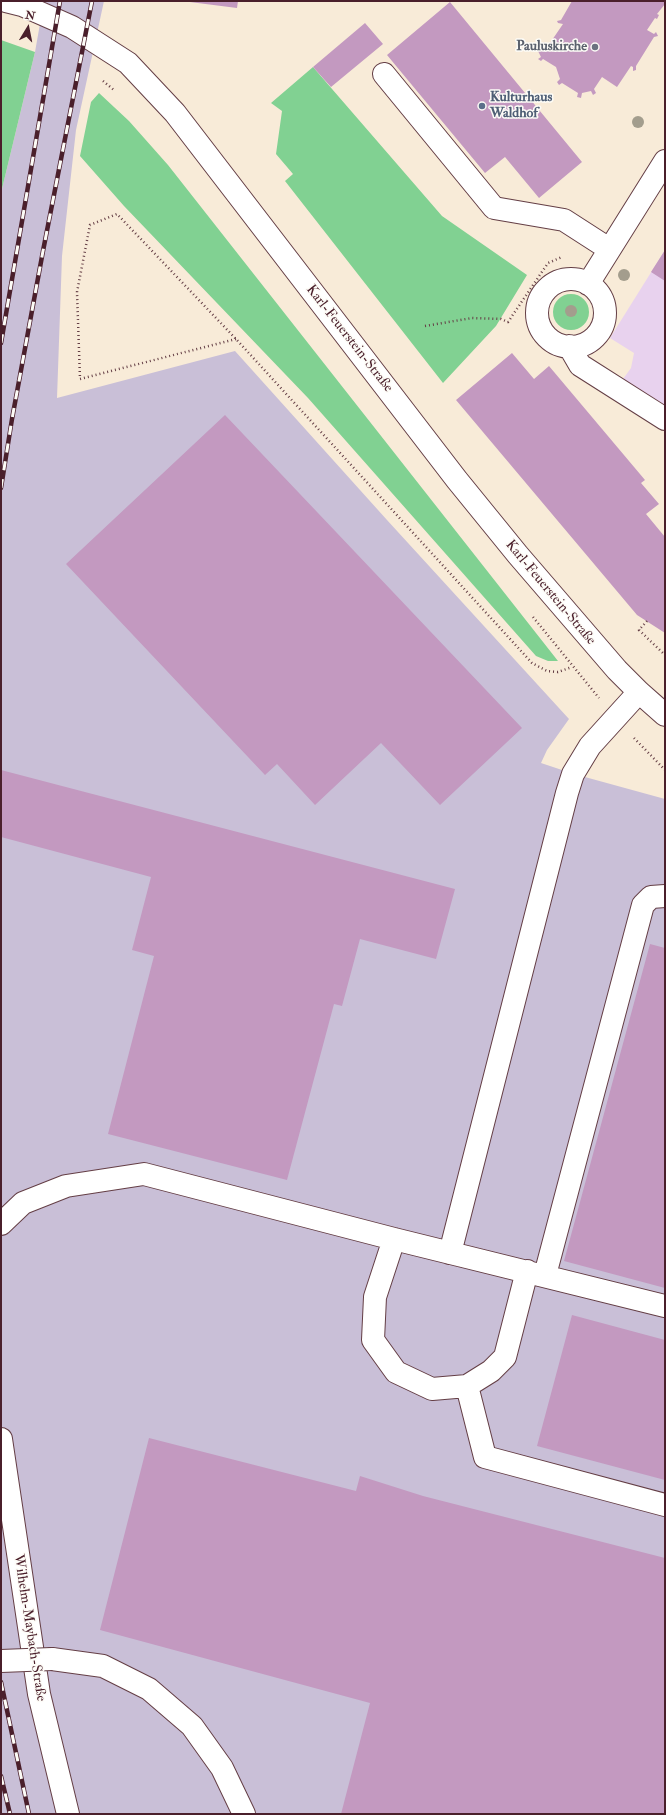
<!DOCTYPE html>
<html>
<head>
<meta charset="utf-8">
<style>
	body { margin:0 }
	#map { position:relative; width:666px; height:1815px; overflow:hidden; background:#f8ebd8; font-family:"IM FELL Double Pica",serif }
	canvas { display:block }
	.frame { position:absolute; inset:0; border:2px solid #4a1f2b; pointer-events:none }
	.north { position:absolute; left:8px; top:8px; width:40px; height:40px; -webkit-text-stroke:3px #fdfcf7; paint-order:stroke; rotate:10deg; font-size:11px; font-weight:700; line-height:16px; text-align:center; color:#4a1f2b }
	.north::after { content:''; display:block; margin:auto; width:14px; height:18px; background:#4a1f2b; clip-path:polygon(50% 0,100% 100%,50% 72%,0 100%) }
</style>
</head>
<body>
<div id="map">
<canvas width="666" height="1815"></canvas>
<div class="frame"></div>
<div class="north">N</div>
</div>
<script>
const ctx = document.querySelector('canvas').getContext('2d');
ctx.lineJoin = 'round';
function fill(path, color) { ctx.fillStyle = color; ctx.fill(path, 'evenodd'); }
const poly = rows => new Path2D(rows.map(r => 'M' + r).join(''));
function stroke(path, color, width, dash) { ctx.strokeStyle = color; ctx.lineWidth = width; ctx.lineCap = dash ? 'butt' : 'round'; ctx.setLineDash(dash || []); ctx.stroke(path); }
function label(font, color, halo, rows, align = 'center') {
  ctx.font = font + ' "IM FELL Double Pica",serif'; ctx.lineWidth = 3; ctx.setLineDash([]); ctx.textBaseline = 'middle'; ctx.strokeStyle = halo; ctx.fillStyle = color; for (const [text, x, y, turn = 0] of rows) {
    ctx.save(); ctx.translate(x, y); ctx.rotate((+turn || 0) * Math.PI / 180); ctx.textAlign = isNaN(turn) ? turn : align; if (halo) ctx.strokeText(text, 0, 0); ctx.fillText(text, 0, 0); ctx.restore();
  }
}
fill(poly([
	[665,250,665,405,623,379,631,368,634,353,610,338]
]), '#e8d2ee');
fill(poly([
	[44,1,104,1,76,130,62,256,57,398,235,351,387,520,569,719,547,750,541,763,574,774,665,799,665,1814,1,1814,1,193,35,52]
]), '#c9bfd7');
fill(poly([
	[1,40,35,52,1,193],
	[313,67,442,216,527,275,496,326,443,383,285,181,293,174,276,154,282,111,271,103],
	[99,93,129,121,168,165,558,661,548,661,536,656,308,398,124,206,80,156,91,102],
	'553 312a18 18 0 1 1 36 0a18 18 0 1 1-36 0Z'
]), '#81d192');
fill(poly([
	[182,1,238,1,237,8],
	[572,1,665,1,665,4,657,14,659,15,657,19,655,18,647,30,654,34,656,32,658,36,654,37,636,66,636,70,633,71,633,67,631,66,617,87,602,77,594,89,596,93,593,95,591,91,582,93,581,98,577,97,578,93,562,83,559,85,557,82,560,79,556,67,543,59,541,61,538,59,541,57,537,49,540,49,544,42,546,44,550,43,563,24,558,23,557,21,561,20],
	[450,2,582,162,539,198,505,157,485,173,387,55],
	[365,23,383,44,331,87,313,67],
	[665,250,665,281,651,272],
	[512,353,534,379,549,366,645,480,641,483,659,504,646,514,665,537,665,633,637,615,456,400],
	[225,415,522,728,440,805,381,743,315,805,277,764,265,775,66,564],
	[1,770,455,889,436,959,360,939,342,1006,334,1004,287,1180,108,1134,154,956,132,950,151,877,1,837],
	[650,944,665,948,665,1288,564,1261],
	[572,1315,665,1340,665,1480,537,1446],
	[149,1438,356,1491,360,1476,423,1496,665,1558,665,1814,341,1814,370,1703,100,1630]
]), '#c399c0');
const minor = poly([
	[6,1,22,5,72,27,128,63,175,113,457,480,518,555,617,670,639,692,665,715],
	[384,74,494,208,564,220,609,249],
	'537 313a34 34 0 1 1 68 0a34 34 0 1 1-68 0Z',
	[588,284,665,161],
	[569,346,580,365,665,419],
	[1,1224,23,1203,66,1186,144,1174,394,1239,665,1306],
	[394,1239,375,1297,373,1340,396,1372,432,1389,467,1386,485,1457,665,1505],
	[450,1253,567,793,573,774,590,746,639,692],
	[545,1275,643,905,651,897,665,896],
	[467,1386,491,1371,505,1357,527,1271],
	[1,1439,39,1694,68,1814],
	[52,1659,103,1666,149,1689,192,1726,222,1768,244,1814]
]);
stroke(minor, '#643e45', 24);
stroke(poly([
	[103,81,114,90],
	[425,326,472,318,501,319,508,322,548,263,562,257],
	[236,339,80,379,77,292,90,225,117,214,236,339,532,663,547,671,558,672,572,667],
	[533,617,599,698],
	[647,621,639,630,665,655],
	[634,738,665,770]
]), '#643e45', 2.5, [1, 3]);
stroke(minor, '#fff', 22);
const rail = poly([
	[1,343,60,1],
	[1,488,12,419,43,251,92,1],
	[1,1682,29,1814],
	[1,1776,10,1814]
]);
stroke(rail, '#4a1f2b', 4.5);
stroke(rail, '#fdfcf7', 3, [9]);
const minorBridge = poly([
	[1,1661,52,1659]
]);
stroke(minorBridge, '#643e45', 24, []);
stroke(minorBridge, '#fff', 22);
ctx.fillStyle = '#a39d8d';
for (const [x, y] of [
	[638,122],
	[624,275],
	[571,311]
]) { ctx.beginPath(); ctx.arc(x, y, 6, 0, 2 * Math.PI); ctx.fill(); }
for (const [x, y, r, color] of [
	[595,47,4,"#6b7280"],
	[482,106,4,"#5c6f8a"]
]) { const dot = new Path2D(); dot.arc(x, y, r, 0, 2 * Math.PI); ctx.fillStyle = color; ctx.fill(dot); stroke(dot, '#fdfcf7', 1.5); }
label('bold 14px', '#5b616d', '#fdfcf7', [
	["Pauluskirche",587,47]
], 'right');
label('bold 14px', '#4e5e75', '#fdfcf7', [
	["Kulturhaus",490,98],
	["Waldhof",490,114]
], 'left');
label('14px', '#4a1f2b', '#fdfcf7', [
	["Karl-Feuerstein-Straße",349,339,52],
	["Karl-Feuerstein-Straße",550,593,50],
	["Wilhelm-Maybach-Straße",29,1628,81]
]);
</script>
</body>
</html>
